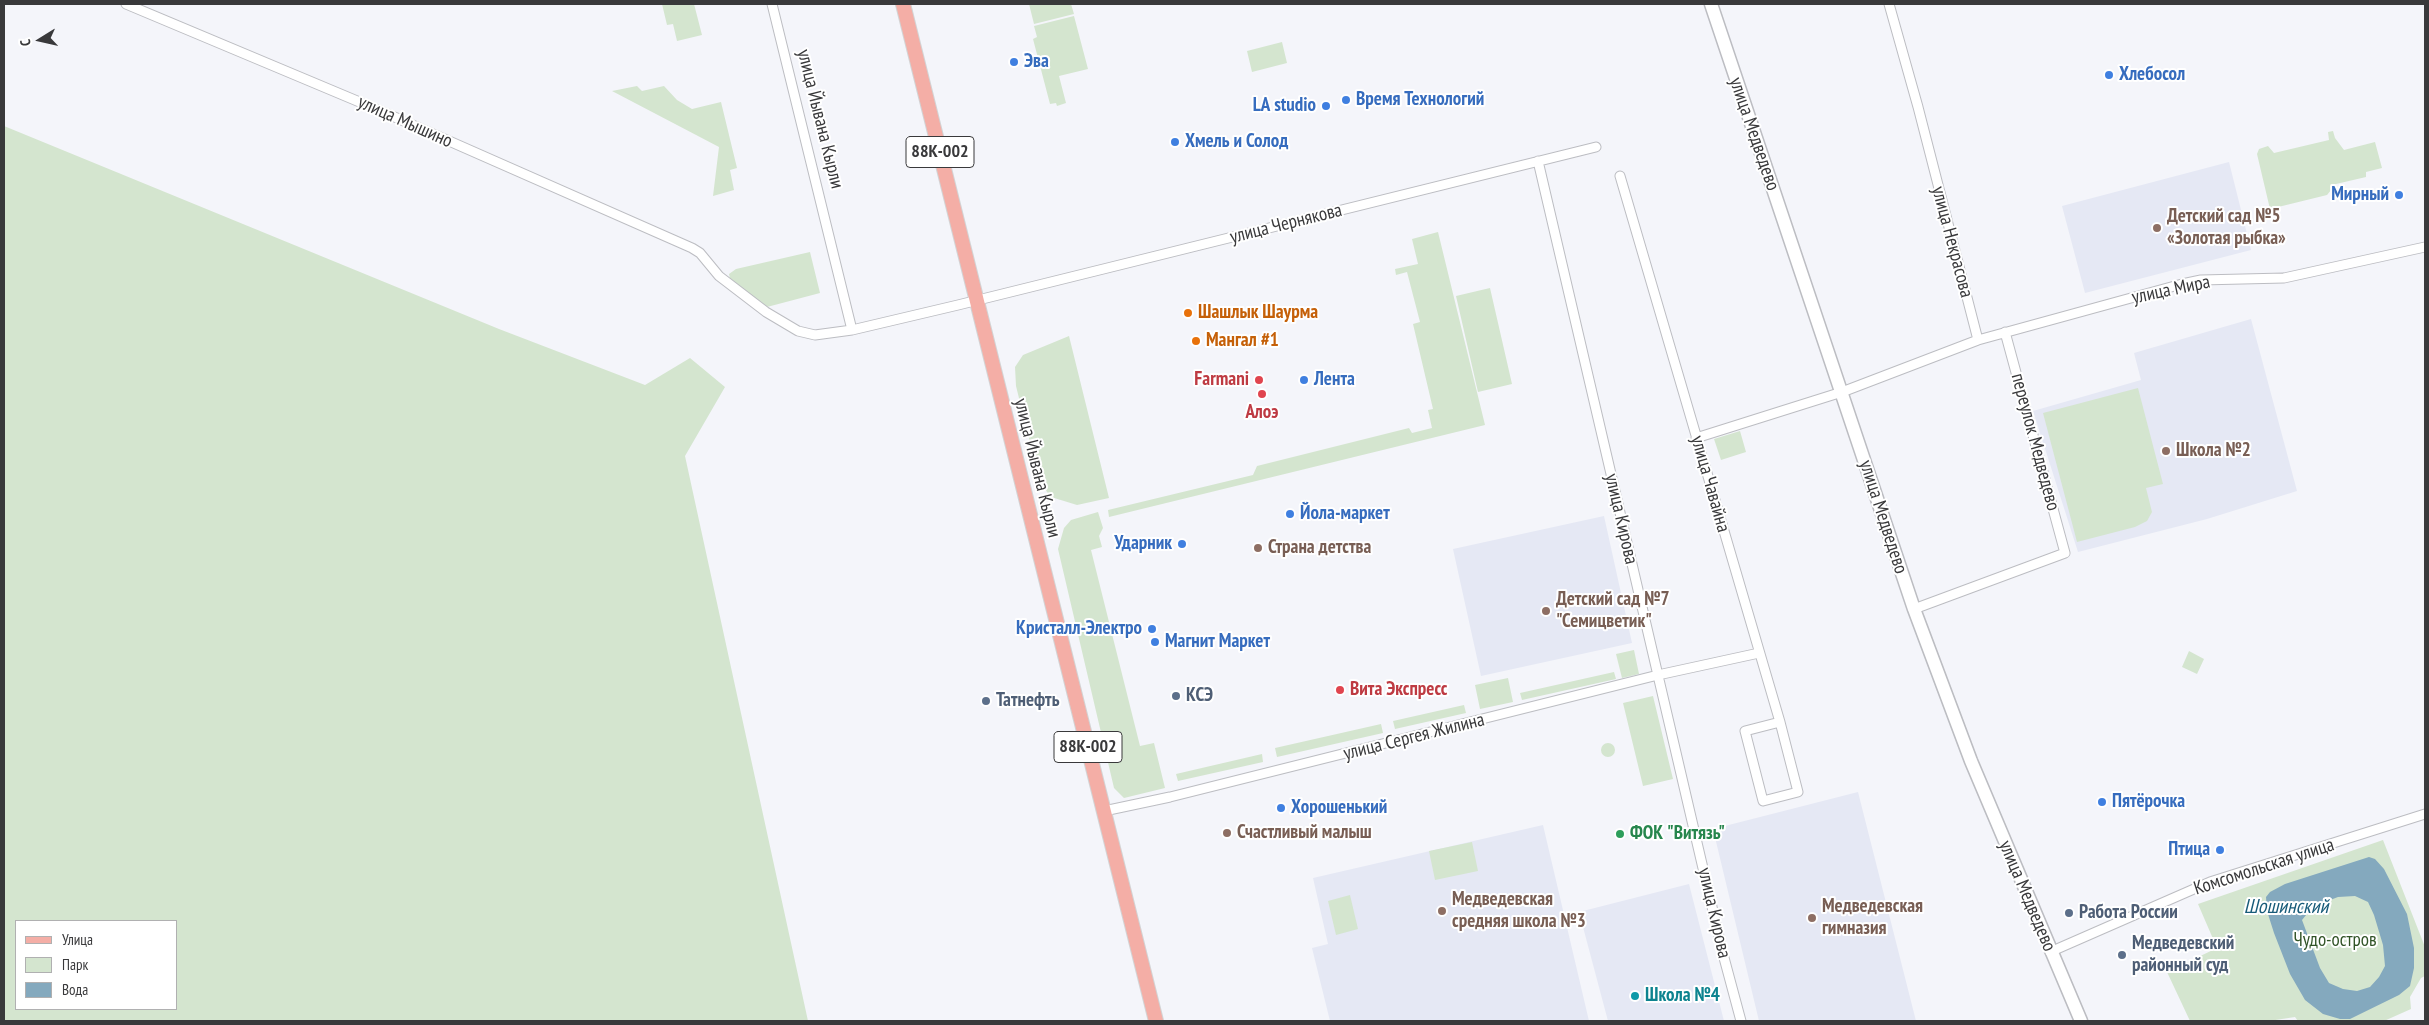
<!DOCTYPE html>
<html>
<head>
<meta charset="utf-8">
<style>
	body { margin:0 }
	#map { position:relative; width:2429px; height:1025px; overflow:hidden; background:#f4f5fa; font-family:"PT Sans Narrow",sans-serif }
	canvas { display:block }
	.frame { position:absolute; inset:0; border:5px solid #39393b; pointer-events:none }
	.legend { position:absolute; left:15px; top:920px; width:162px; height:90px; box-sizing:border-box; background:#fff; border:1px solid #b0b0b1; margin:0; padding:6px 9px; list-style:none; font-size:15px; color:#39393b }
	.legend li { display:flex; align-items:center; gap:10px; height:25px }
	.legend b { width:25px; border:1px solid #b0b0b1 }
	.north { position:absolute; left:15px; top:15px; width:50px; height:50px; -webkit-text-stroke:4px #fff; paint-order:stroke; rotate:260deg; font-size:14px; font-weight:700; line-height:20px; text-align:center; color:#39393b }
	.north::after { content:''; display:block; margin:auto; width:18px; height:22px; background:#39393b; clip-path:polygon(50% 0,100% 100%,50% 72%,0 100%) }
</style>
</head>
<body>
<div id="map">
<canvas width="2429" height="1025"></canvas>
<div class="frame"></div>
<ul class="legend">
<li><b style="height:6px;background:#f4aea6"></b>Улица</li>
<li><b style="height:14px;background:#d4e5cf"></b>Парк</li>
<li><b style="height:14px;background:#84a9be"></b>Вода</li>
</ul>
<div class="north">С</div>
</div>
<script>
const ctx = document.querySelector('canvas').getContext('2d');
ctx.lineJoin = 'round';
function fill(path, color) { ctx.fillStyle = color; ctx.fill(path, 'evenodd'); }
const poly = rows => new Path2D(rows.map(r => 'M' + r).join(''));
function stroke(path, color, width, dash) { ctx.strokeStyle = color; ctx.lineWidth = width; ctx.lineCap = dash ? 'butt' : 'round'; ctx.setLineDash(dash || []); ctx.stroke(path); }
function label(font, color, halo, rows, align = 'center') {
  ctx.font = font + ' "PT Sans Narrow",sans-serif'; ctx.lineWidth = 4; ctx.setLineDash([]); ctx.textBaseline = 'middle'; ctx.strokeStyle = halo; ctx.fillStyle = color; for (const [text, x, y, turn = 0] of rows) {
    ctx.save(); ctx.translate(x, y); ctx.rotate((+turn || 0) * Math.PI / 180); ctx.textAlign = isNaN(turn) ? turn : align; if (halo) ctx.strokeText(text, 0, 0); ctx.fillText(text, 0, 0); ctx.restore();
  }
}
fill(poly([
	[2229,162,2251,250,2085,293,2062,206],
	[2251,319,2297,491,2207,519,2078,552,2033,411,2141,380,2134,353],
	[1604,516,1632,643,1481,676,1453,549],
	[1858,792,1916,1021,1759,1021,1713,829],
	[1543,825,1589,1021,1330,1021,1312,948,1328,944,1313,878],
	[1689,884,1724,1021,1608,1021,1579,912]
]), '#e5e8f4');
fill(poly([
	[662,4,694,4,702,35,677,41,673,24,667,25],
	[1029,4,1071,4,1074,14,1034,24],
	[1074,16,1088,69,1059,76,1066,103,1057,106,1056,103,1050,104,1033,39,1037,37,1034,26],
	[1282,42,1287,63,1252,72,1247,51],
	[637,86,642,91,664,86,677,100,692,109,721,102,737,168,730,170,734,190,713,196,719,147,612,91],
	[4,126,499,329,645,385,690,358,725,387,685,456,808,1021,4,1021],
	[16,921,176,921,176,1009,16,1009],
	[2333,131,2335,138,2344,150,2375,142,2382,168,2366,172,2366,177,2336,184,2327,195,2270,209,2257,154,2259,149,2268,146,2274,153,2329,140,2328,132],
	[1438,232,1485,425,1109,517,1108,510,1253,475,1257,466,1409,428,1412,433,1432,428,1428,410,1433,409,1413,324,1420,322,1407,272,1396,275,1395,269,1418,264,1412,239],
	[810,252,820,293,767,307,730,279,729,274,736,269],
	[1490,288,1512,384,1478,392,1456,296],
	[1069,336,1109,498,1077,505,1051,497,1040,483,1016,386,1015,367,1023,355],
	[2138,388,2163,484,2146,488,2152,512,2147,521,2135,527,2077,542,2043,413],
	[1740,431,1746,452,1721,460,1714,439],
	[1098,512,1103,528,1099,536,1102,547,1091,550,1140,746,1154,743,1165,788,1124,798,1114,788,1058,549,1064,528,1071,520],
	[1634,650,1639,674,1622,678,1616,654],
	[2189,651,2204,659,2197,674,2182,667],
	[1614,672,1616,679,1522,700,1520,693],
	[1508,678,1513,702,1480,709,1475,685],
	[1653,696,1673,779,1643,786,1623,703],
	[1464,705,1466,713,1395,729,1393,721],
	[1381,724,1383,733,1277,757,1275,748],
	'1601 750a7 7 0 1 1 14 0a7 7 0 1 1-14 0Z',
	[1262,754,1263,762,1178,781,1176,774],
	[2383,840,2425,947,2425,976,2421,978,2410,997,2411,1009,2384,1021,2298,1021,2295,1017,2269,1021,2190,1021,2167,972,2217,948,2198,904],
	[1472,842,1478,871,1435,880,1429,851],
	[1350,895,1358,929,1336,935,1328,901]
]), '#d4e5cf');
fill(poly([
	[2369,857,2375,859,2384,869,2407,914,2414,948,2414,968,2410,986,2399,995,2350,1019,2340,1019,2323,1014,2305,1000,2290,974,2274,933,2267,911,2266,897,2270,892,2285,884],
	[2355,896,2368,902,2374,915,2383,945,2385,966,2379,977,2370,987,2357,991,2343,989,2329,983,2320,968,2302,920,2311,909,2325,902,2338,897]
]), '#84a9be');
const street = poly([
	[126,4,381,111,692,248,700,253,719,276,766,312,798,331,815,335,852,330,958,305,1596,147],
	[772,4,852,330],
	[1889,4,1918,107,1978,340],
	[1538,161,1723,954,1741,1021],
	[1620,176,1780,722,1798,792,1763,801,1745,731,1780,722],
	[1696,438,1842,392,1978,340,2182,284,2201,280,2284,278,2425,247],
	[1914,609,2065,553,2005,332],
	[1104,811,1170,797,1658,675,1759,653],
	[2050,952,2210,882,2425,814]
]);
const secondary = poly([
	[1711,4,1914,609,1971,761,2081,1021]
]);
const primary = poly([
	[903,4,1156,1021]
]);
stroke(street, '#bcbdc2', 11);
stroke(secondary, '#bcbdc2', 15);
stroke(primary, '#d3d3d4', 16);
stroke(street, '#fff', 9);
stroke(secondary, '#fff', 12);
stroke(primary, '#f4aea6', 14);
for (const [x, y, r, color] of [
	[1014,62,5,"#3f7fe0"],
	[2109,75,5,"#3f7fe0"],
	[1346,100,5,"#3f7fe0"],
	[1326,106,5,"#3f7fe0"],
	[1175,142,5,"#3f7fe0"],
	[2399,195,5,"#3f7fe0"],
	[2157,228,5,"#8d6e63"],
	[1188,313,5,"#e8710a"],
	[1196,341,5,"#e8710a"],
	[1259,380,5,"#e0444e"],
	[1304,380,5,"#3f7fe0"],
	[1262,394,5,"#e0444e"],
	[2166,451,5,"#8d6e63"],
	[1290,514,5,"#3f7fe0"],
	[1182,544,5,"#3f7fe0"],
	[1258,548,5,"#8d6e63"],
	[1546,611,5,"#8d6e63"],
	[1152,629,5,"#3f7fe0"],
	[1155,642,5,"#3f7fe0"],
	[1340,690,5,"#e0444e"],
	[1176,696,5,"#5c6f8a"],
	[986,701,5,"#5c6f8a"],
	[2102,802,5,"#3f7fe0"],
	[1281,808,5,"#3f7fe0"],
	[1227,833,5,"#8d6e63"],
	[1620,834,5,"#2e9e5b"],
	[2220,850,5,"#3f7fe0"],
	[1442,911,5,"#8d6e63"],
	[2069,913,5,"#5c6f8a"],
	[1812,918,5,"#8d6e63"],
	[2122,955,5,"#5c6f8a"],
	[1635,996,5,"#0f9aa8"]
]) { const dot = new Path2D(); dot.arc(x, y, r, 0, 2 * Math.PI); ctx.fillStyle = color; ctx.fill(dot); stroke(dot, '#fff', 2); }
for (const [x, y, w] of [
	[940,152,68],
	[1088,747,68]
]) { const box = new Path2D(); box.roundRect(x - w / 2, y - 15.5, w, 31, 4); ctx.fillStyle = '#fff'; ctx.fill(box); stroke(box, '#39393b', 1); }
label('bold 18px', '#39393b', null, [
	["88К-002",940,152],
	["88К-002",1088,747]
]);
label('bold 19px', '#366cbe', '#fff', [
	["Эва",1024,62],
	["Хлебосол",2119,75],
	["Время Технологий",1356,100],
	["LА studio",1316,106,"right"],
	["Хмель и Солод",1185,142],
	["Мирный",2389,195,"right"],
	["Лента",1314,380],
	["Йола-маркет",1300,514],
	["Ударник",1172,544,"right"],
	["Кристалл-Электро",1142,629,"right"],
	["Магнит Маркет",1165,642],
	["Пятёрочка",2112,802],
	["Хорошенький",1291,808],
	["Птица",2210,850,"right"]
], 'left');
label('19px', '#39393b', '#fff', [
	["улица Йывана Кырли",820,119,76],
	["улица Мышино",405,122,24],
	["улица Медведево",1754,134,71],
	["улица Чернякова",1286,224,-14],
	["улица Некрасова",1952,242,75],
	["улица Мира",2171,290,-12],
	["переулок Медведево",2035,442,75],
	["улица Йывана Кырли",1037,468,76],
	["улица Чавайна",1710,484,74],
	["улица Медведево",1883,517,72],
	["улица Кирова",1621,519,77],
	["улица Сергея Жилина",1414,737,-14],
	["Комсомольская улица",2264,867,-18],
	["улица Медведево",2027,896,67],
	["улица Кирова",1714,913,77]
]);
label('bold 19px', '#785e54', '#fff', [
	["Детский сад №5",2167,217],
	["«Золотая рыбка»",2167,239],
	["Школа №2",2176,451],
	["Страна детства",1268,548],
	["Детский сад №7",1556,600],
	["\"Семицветик\"",1556,622],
	["Счастливый малыш",1237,833],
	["Медведевская",1452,900],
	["средняя школа №3",1452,922],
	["Медведевская",1822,907],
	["гимназия",1822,929]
], 'left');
label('bold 19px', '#c56008', '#fff', [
	["Шашлык Шаурма",1198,313],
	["Мангал #1",1206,341]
], 'left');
label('bold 19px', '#be3a42', '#fff', [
	["Farmani",1249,380],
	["Алоэ",1262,413,"center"],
	["Вита Экспресс",1350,690,"left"]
], 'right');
label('bold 19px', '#4e5e75', '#fff', [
	["КСЭ",1186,696],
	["Татнефть",996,701],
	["Работа России",2079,913],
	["Медведевский",2132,944],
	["районный суд",2132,966]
], 'left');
label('bold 19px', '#27864d', '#fff', [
	["ФОК \"Витязь\"",1630,834]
], 'left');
label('19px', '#315327', '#fff', [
	["Чудо-остров",2335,941]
]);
label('bold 19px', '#0d838f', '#fff', [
	["Школа №4",1645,996]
], 'left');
label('italic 20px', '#185b79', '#fff', [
	["Шошинский",2286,907]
]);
</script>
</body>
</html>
